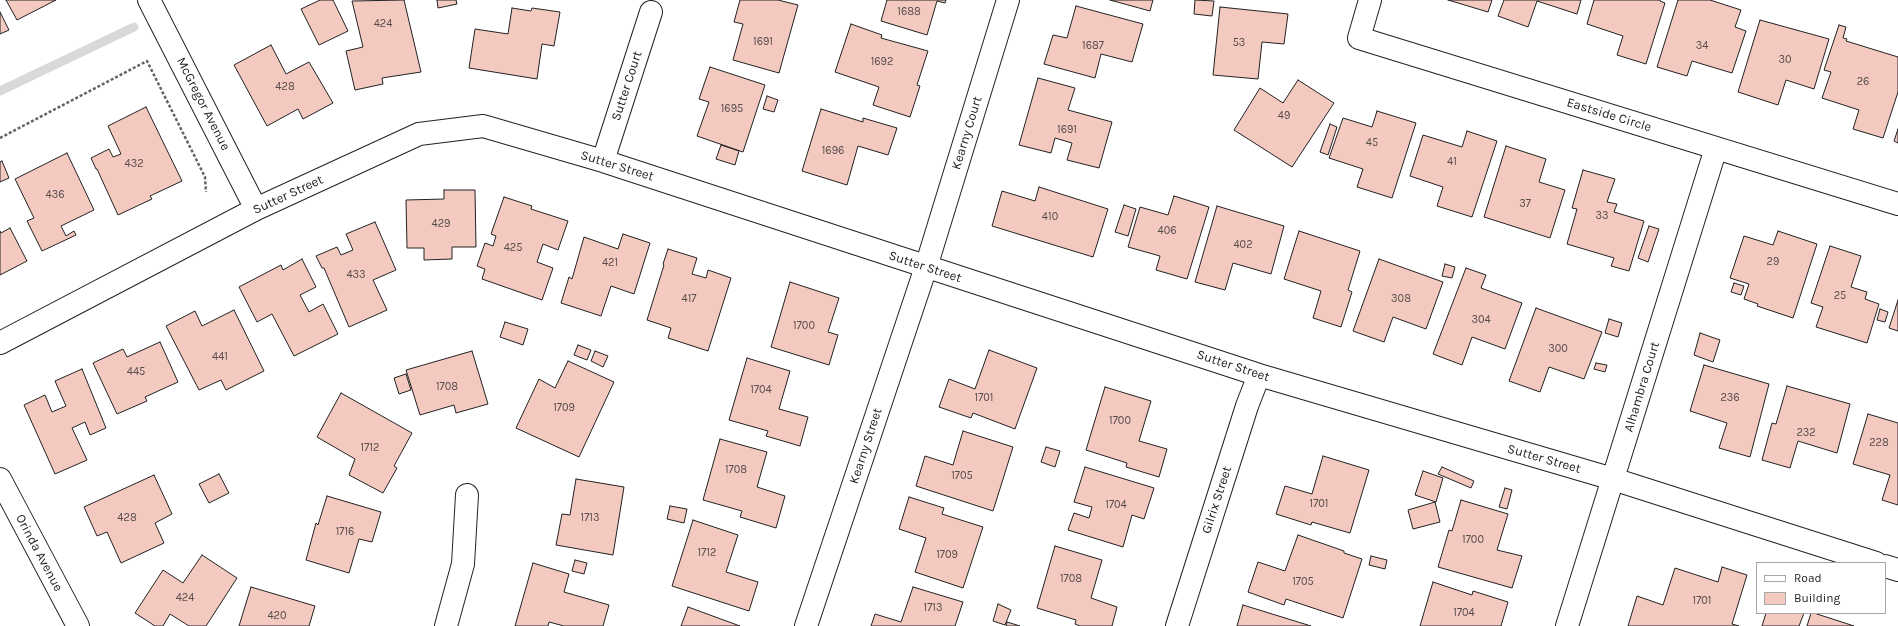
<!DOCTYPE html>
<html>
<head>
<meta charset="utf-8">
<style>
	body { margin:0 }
	#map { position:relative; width:1898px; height:626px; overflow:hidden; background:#fff; font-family:Karla,sans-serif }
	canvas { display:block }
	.legend { position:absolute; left:1756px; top:562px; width:130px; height:52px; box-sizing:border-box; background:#fff; border:1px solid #a7a7a7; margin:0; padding:5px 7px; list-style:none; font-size:12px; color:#222 }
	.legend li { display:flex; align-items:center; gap:8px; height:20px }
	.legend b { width:20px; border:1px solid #a7a7a7 }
</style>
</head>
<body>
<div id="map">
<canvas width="1898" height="626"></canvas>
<ul class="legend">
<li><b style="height:5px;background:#fff"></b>Road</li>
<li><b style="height:11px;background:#f3c9c0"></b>Building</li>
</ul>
</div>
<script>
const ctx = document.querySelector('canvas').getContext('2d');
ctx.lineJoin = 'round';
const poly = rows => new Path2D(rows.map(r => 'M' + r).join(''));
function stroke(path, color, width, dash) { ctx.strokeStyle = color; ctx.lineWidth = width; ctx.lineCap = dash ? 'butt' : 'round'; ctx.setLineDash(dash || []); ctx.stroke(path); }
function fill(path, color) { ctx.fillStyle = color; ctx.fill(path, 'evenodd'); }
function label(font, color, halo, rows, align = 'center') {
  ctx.font = font + ' Karla,sans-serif'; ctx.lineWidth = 3; ctx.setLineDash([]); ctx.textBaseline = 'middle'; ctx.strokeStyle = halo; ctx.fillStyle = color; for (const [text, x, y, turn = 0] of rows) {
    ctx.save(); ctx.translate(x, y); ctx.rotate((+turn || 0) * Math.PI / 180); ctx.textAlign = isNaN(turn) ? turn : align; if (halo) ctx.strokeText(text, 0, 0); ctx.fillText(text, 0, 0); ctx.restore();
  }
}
stroke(poly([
	[0,91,134,27]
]), '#d9d9d9', 9);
const building = poly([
	[6,0,56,0,17,20,6,0],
	[320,0,333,0,348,31,319,45,301,9,320,0],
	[404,0,421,72,382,78,383,84,355,90,346,51,363,47,352,1,404,0],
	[437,0,456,0,457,4,438,8,437,0],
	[740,0,778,0,798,5,779,73,733,60,743,24,734,22,740,0],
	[887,0,946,0,945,3,937,1,927,35,881,21,887,0],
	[1110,0,1153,0,1150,11,1110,0],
	[1195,0,1214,1,1212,16,1194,14,1195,0],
	[1448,0,1492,0,1488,12,1448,0],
	[1504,0,1581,0,1577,14,1537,1,1528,27,1498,16,1504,0],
	[1594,0,1660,0,1660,1,1665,3,1646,64,1617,55,1623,36,1587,24,1594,0],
	[1678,0,1710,0,1741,10,1735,27,1746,31,1732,73,1692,61,1687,76,1657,67,1678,0],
	[1076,6,1143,24,1132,62,1101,54,1095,78,1044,64,1053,35,1067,38,1076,6],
	[1220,7,1288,14,1284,44,1262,42,1258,79,1213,75,1220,7],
	[512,8,531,11,532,8,560,12,554,46,542,44,537,79,469,68,475,29,508,34,512,8],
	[0,12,9,30,0,34,0,12],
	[1760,20,1829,39,1814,89,1786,80,1778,105,1738,92,1760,20],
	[851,24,882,35,881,38,928,51,917,85,920,86,910,117,873,105,879,87,835,72,851,24],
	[1839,25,1846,27,1843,38,1847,39,1846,41,1898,57,1898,92,1883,138,1853,129,1859,110,1822,98,1831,72,1824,70,1839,25],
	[271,45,286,74,309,62,333,103,303,119,298,109,267,126,234,65,271,45],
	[710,67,765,85,743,152,697,136,709,102,699,99,710,67],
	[1038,78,1075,88,1068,110,1112,122,1099,168,1067,160,1072,143,1055,138,1051,153,1019,145,1038,78],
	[1298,80,1334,103,1292,167,1234,130,1260,88,1283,103,1298,80],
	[767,96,778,100,774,112,763,109,767,96],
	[146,107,182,181,150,196,152,199,118,215,97,169,96,169,91,158,109,149,113,157,121,154,108,126,146,107],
	[821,109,863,122,863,118,897,128,888,155,858,146,847,185,802,171,821,109],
	[1377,111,1416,123,1392,198,1357,187,1363,169,1329,158,1343,118,1372,127,1377,111],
	[1330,124,1337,127,1328,155,1320,152,1330,124],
	[1898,129,1898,143,1894,141,1898,129],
	[1467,131,1497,141,1472,217,1437,206,1443,187,1410,176,1423,135,1462,147,1467,131],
	[721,145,739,151,735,165,716,159,721,145],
	[1506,146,1546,159,1539,182,1565,190,1550,238,1484,217,1506,146],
	[67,153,94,210,61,226,66,236,74,231,76,235,42,251,27,221,34,218,15,179,67,153],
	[2,161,9,178,0,182,0,162,2,161],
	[1583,170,1615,179,1607,202,1617,204,1614,212,1644,221,1629,271,1611,266,1614,258,1567,244,1577,209,1572,208,1583,170],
	[1039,187,1108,209,1093,257,992,226,1002,191,1035,201,1039,187],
	[444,190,475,190,476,247,452,247,452,259,424,260,424,248,407,248,406,200,444,199,444,190],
	[1174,196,1209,207,1187,279,1156,270,1160,256,1128,247,1140,207,1168,215,1174,196],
	[504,197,532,206,531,209,568,221,558,250,543,244,537,262,553,268,542,300,482,279,485,269,477,266,485,243,493,246,496,236,491,234,504,197],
	[1124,205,1136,209,1128,236,1115,232,1124,205],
	[1217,206,1284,226,1271,274,1233,263,1225,290,1195,282,1217,206],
	[375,222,396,270,373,280,387,310,349,327,324,268,322,268,316,256,337,247,341,255,353,250,346,234,375,222],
	[1649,226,1659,229,1648,262,1638,258,1649,226],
	[10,228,27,261,0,275,0,231,1,233,10,228],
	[1299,231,1360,251,1348,290,1352,292,1341,327,1313,318,1321,291,1284,279,1299,231],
	[1778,231,1817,244,1793,318,1757,306,1758,304,1744,299,1749,284,1730,278,1744,236,1773,245,1778,231],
	[623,234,650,243,634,294,611,286,601,316,561,303,569,277,572,279,584,237,618,249,623,234],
	[1830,246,1861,256,1851,287,1867,292,1865,299,1879,304,1867,343,1816,327,1823,307,1811,303,1830,246],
	[668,249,697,258,692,274,706,278,708,270,731,278,708,351,668,338,671,328,647,320,664,265,663,264,668,249],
	[302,259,316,287,300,295,309,312,323,304,338,334,294,356,272,314,257,322,239,287,281,265,283,270,302,259],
	[1379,259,1443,282,1426,329,1393,317,1384,342,1353,331,1379,259],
	[1445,264,1455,267,1452,278,1442,276,1445,264],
	[1466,268,1486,275,1481,288,1522,303,1505,349,1472,337,1462,365,1433,354,1466,268],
	[790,282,839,298,828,332,838,335,829,365,771,347,790,282],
	[1734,283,1744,286,1741,295,1731,292,1734,283],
	[1898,300,1898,331,1889,328,1898,300],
	[1536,308,1602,332,1584,379,1549,367,1540,392,1509,381,1536,308],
	[1880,309,1888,312,1885,322,1877,320,1880,309],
	[234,310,264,371,226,390,221,380,199,390,166,326,195,311,202,326,234,310],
	[1609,319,1622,323,1618,337,1605,333,1609,319],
	[505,322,528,329,523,345,500,337,505,322],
	[1700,333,1720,340,1713,362,1694,355,1700,333],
	[160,342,178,382,145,397,147,401,117,414,93,363,123,349,127,357,160,342],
	[578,345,591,350,587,360,574,355,578,345],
	[989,350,1037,368,1015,429,973,413,971,418,939,407,949,379,975,389,989,350],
	[472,351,488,404,456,413,454,405,420,415,406,370,472,351],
	[595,351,608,356,603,367,591,361,595,351],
	[747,358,790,371,779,409,808,417,800,446,766,436,768,431,729,420,747,358],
	[568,361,614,382,579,457,516,428,539,379,555,388,568,361],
	[1596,363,1607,365,1605,372,1594,369,1596,363],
	[1704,365,1769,384,1750,457,1719,448,1727,423,1690,411,1704,365],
	[82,369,106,428,90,435,85,422,72,428,87,460,55,474,24,405,45,395,52,412,66,406,55,381,82,369],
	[406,374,411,390,399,394,394,378,406,374],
	[1787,386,1850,404,1837,453,1798,441,1790,468,1762,460,1772,423,1776,424,1787,386],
	[1105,387,1151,401,1139,441,1167,449,1159,477,1126,467,1127,463,1086,450,1105,387],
	[341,393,412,433,394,466,397,468,383,493,349,475,355,459,317,437,341,393],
	[1868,414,1898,423,1898,505,1882,500,1890,475,1853,464,1868,414],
	[963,431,1013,447,993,511,916,486,925,456,953,465,963,431],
	[720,439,767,452,757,487,785,496,776,528,740,517,742,511,703,500,720,439],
	[1046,447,1060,451,1055,467,1041,462,1046,447],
	[1323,456,1369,470,1350,533,1312,522,1311,525,1276,514,1285,486,1312,494,1323,456],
	[1085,467,1154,488,1144,519,1132,515,1123,547,1068,530,1074,513,1089,518,1092,507,1074,502,1085,467],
	[1442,467,1474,481,1471,488,1438,474,1442,467],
	[1423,471,1443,478,1436,502,1415,495,1423,471],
	[219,474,229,493,209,503,199,484,219,474],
	[154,475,172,514,155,523,164,543,121,563,107,532,97,536,84,507,154,475],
	[576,479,624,487,613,555,556,545,562,514,570,515,576,479],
	[1505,488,1512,490,1507,509,1499,507,1505,488],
	[327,496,381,512,372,542,359,539,349,573,306,560,316,523,318,525,327,496],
	[909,497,944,508,942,514,983,527,963,588,915,572,926,538,899,529,909,497],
	[1461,500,1508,514,1497,550,1522,556,1512,588,1438,567,1449,530,1452,531,1461,500],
	[1435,502,1440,522,1413,529,1408,510,1435,502],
	[670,506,687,509,684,523,667,519,670,506],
	[693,520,738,535,726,572,758,582,749,611,672,586,693,520],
	[1298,535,1344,551,1344,553,1362,559,1343,618,1286,599,1284,605,1248,592,1258,562,1285,571,1298,535],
	[1055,546,1102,560,1091,598,1117,607,1112,626,1080,626,1075,624,1076,620,1037,608,1055,546],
	[202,555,237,578,206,626,189,626,170,614,163,626,155,626,135,613,163,570,183,583,202,555],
	[1371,556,1387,560,1385,569,1369,565,1371,556],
	[575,560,587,563,584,574,572,571,575,560],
	[533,563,569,574,564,592,609,605,603,626,564,626,549,622,548,626,515,626,533,563],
	[1722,567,1747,575,1732,624,1739,626,1628,626,1637,596,1663,605,1675,568,1718,582,1722,567],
	[1433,582,1472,595,1473,591,1508,602,1501,626,1420,626,1433,582],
	[251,587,315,606,309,626,239,626,251,587],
	[913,587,963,602,955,626,871,626,875,614,901,622,913,587],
	[998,604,1011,610,1005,625,993,621,998,604],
	[1243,605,1311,626,1237,626,1243,605],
	[688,607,740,626,681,626,688,607],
	[1766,613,1804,613,1799,626,1762,626,1766,613],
	[1811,613,1814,613,1854,626,1807,626,1811,613],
	[1007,622,1020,626,1006,626,1007,622]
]);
fill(building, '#f3c9c0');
stroke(building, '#222', 1);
const minor = poly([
	[149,0,256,209],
	[1370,0,1359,38,1898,204],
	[603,161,651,12],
	[0,343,256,209,419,134,483,126,603,161,1259,375,1613,479,1876,563],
	[0,479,78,626],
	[1885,566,1898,570],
	[446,626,463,564,467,495],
	[806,626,926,267,1008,0],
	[1177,626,1247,406,1259,375],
	[1567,626,1716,148]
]);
stroke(minor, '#222', 24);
stroke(poly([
	[0,138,147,61,205,177,206,192]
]), '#646464', 2.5, [3, 2]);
stroke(minor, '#fff', 22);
label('11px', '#564c4a', null, [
	["1688",909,12],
	["424",383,24],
	["1691",763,42],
	["53",1239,43],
	["1687",1093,46],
	["34",1702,46],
	["30",1785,60],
	["1692",882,62],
	["26",1863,82],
	["428",285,87],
	["1695",732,109],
	["49",1284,116],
	["1691",1067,130],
	["45",1372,143],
	["1696",833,151],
	["41",1452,162],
	["432",134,164],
	["436",55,195],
	["37",1525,204],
	["33",1602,216],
	["410",1050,217],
	["429",441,224],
	["406",1167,231],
	["402",1243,245],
	["425",513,248],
	["29",1773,262],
	["421",610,263],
	["433",356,275],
	["25",1840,296],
	["417",689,299],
	["308",1401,299],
	["304",1481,320],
	["1700",804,326],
	["300",1558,349],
	["441",220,357],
	["445",136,372],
	["1708",447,387],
	["1704",761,390],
	["1701",984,398],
	["236",1730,398],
	["1709",564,408],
	["1700",1120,421],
	["232",1806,433],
	["228",1879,443],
	["1712",370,448],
	["1708",736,470],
	["1705",962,476],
	["1701",1319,504],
	["1704",1116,505],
	["428",127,518],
	["1713",590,518],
	["1716",345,532],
	["1700",1473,540],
	["1712",707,553],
	["1709",947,555],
	["1708",1071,579],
	["1705",1303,582],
	["424",185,598],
	["1701",1702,601],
	["1713",933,608],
	["1704",1464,613],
	["420",277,616]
]);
label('13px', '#222', '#fff', [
	["Sutter Court",627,86,-72],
	["McGregor Avenue",203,104,63],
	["Eastside Circle",1609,115,17],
	["Kearny Court",967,133,-73],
	["Sutter Street",617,166,17],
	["Sutter Street",288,195,-25],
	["Sutter Street",925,267,18],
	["Sutter Street",1233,366,18],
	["Alhambra Court",1642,387,-73],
	["Kearny Street",866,446,-72],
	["Sutter Street",1544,459,16],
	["Gilrix Street",1217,500,-72],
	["Orinda Avenue",39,553,62]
]);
</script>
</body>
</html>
